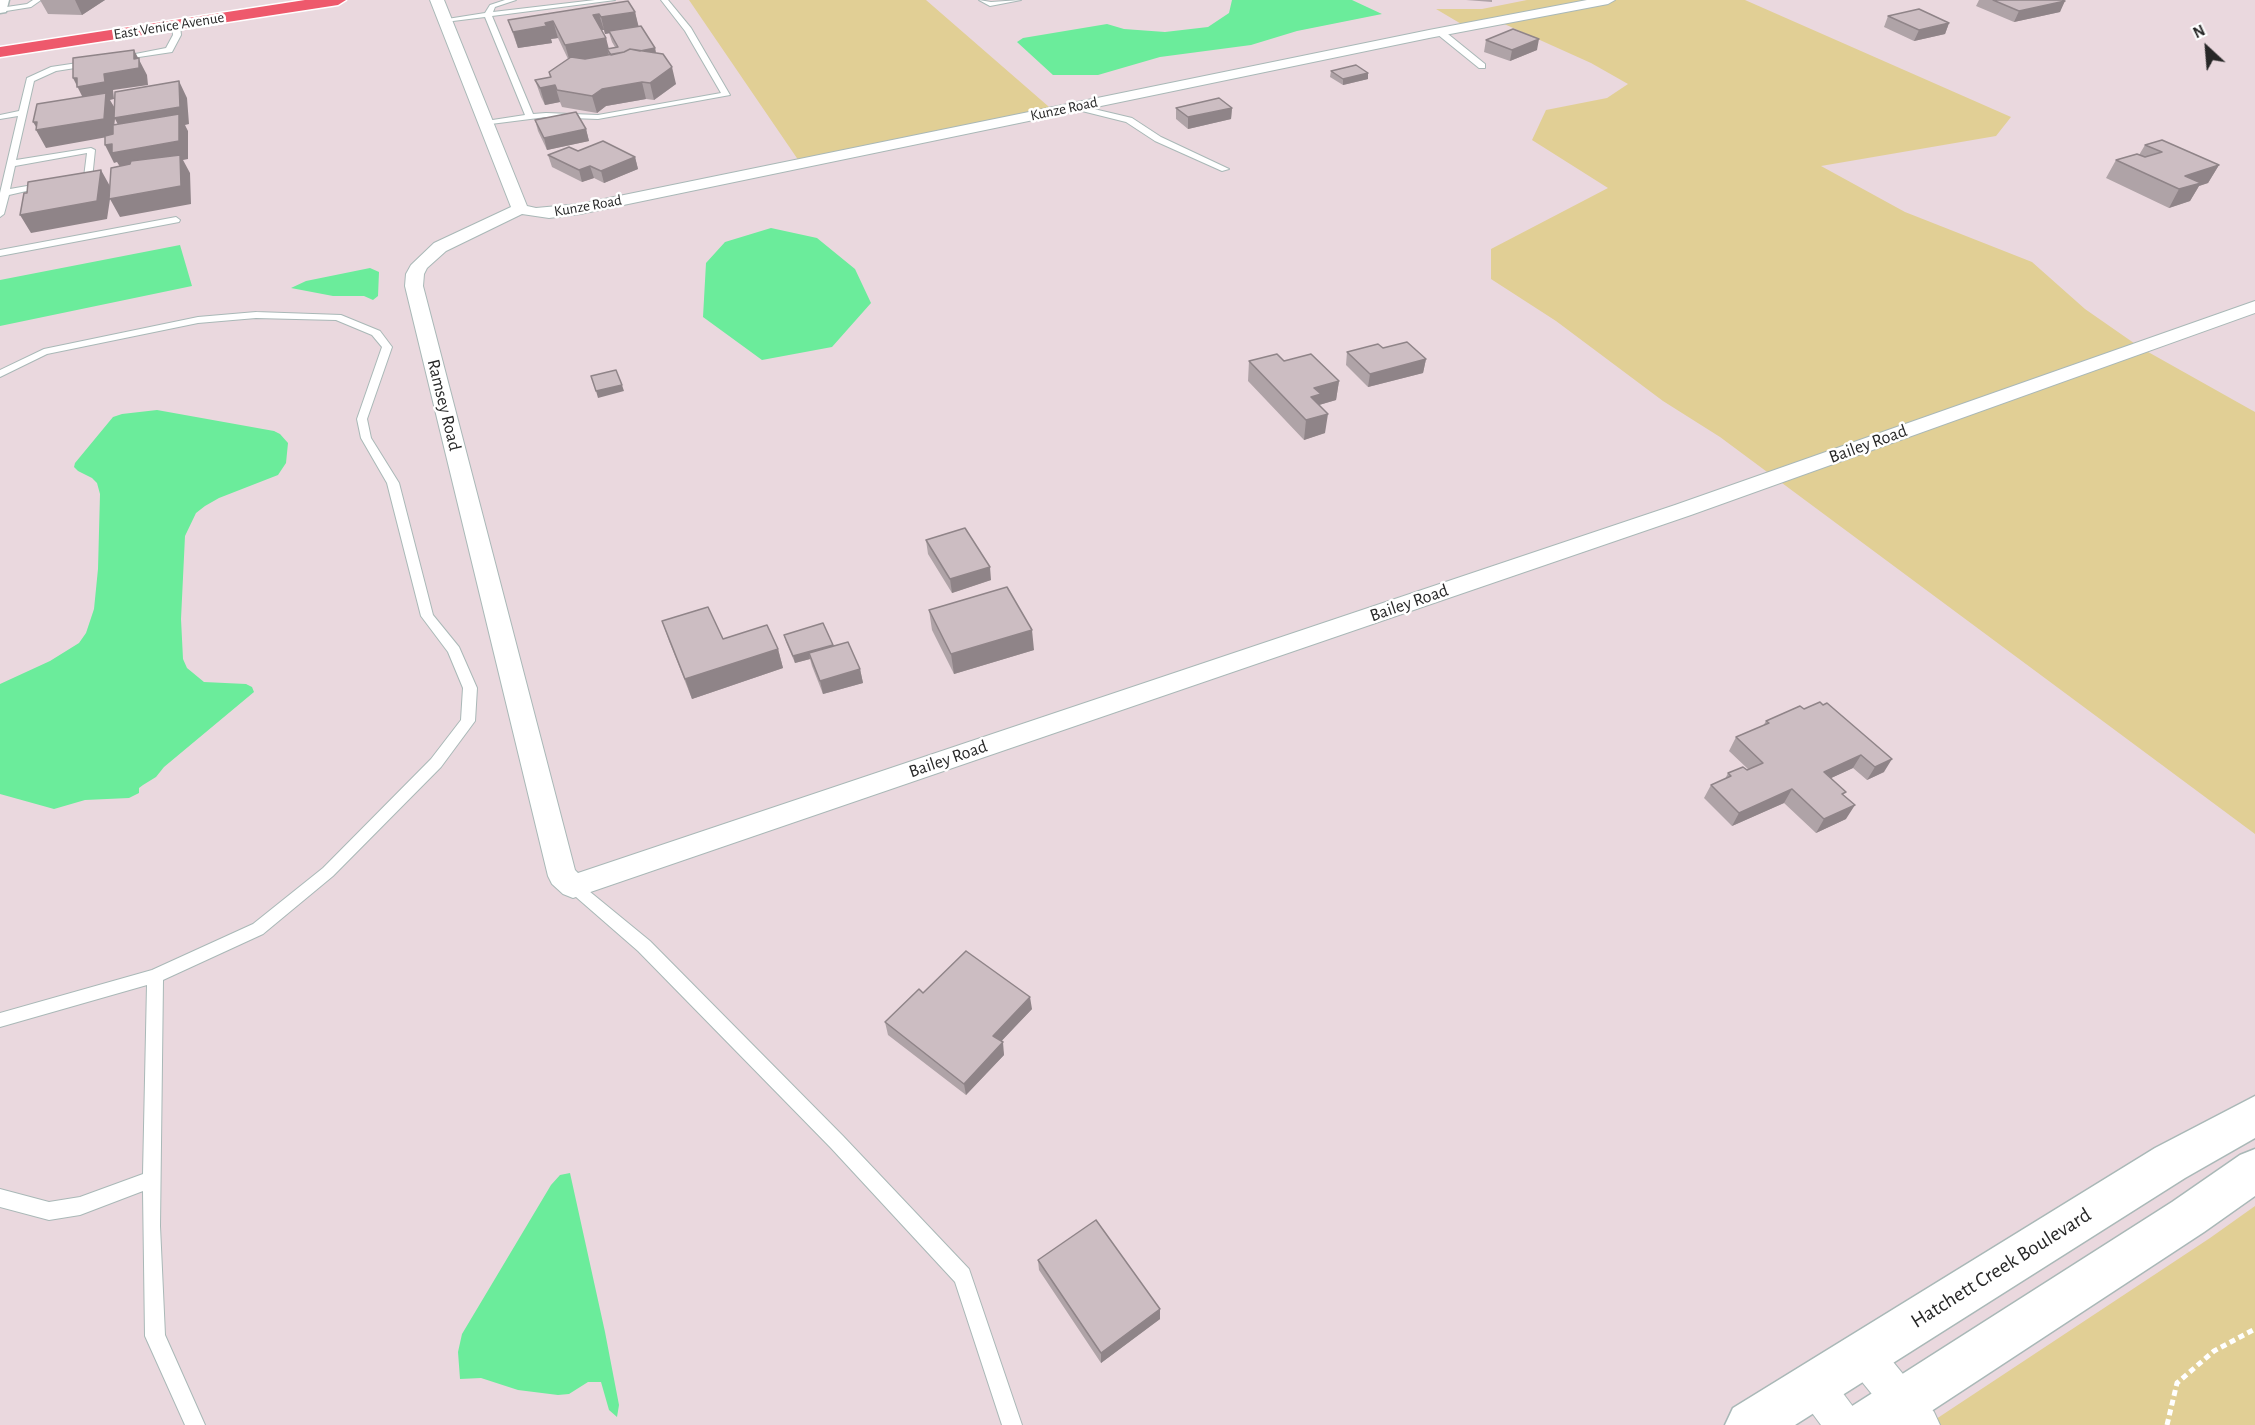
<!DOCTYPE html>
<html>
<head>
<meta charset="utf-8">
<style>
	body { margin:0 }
	#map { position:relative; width:2255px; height:1425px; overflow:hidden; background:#ead8de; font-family:"Alegreya Sans",sans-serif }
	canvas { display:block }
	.north { position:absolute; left:2177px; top:18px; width:60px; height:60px; -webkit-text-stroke:4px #fff; paint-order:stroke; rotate:334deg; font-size:16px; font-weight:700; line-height:24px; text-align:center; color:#272727 }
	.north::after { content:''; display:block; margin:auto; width:21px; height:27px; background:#272727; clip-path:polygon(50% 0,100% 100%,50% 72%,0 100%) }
</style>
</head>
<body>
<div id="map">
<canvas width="2255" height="1425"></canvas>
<div class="north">N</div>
</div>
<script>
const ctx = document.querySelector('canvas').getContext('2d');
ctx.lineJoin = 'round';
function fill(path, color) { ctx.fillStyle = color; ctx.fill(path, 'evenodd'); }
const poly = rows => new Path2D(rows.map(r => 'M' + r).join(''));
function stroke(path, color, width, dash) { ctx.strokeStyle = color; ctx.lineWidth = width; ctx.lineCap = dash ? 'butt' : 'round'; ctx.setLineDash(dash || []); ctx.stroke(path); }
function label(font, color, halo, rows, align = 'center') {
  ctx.font = font + ' "Alegreya Sans",sans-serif'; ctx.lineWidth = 5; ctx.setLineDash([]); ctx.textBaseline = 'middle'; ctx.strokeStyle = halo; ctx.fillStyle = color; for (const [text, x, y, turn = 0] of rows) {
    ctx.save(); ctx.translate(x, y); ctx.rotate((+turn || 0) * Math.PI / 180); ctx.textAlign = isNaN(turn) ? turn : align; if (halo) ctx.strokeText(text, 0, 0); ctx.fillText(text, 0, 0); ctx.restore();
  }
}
fill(poly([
	[689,0,926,0,1056,113,803,167],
	[1527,0,1745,0,2011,117,1996,136,1821,166,1905,212,2032,262,2085,309,2141,348,2255,412,2255,834,1720,437,1663,401,1556,321,1491,279,1491,249,1608,188,1532,140,1546,110,1607,98,1628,84,1591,63,1491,18,1463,25,1436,9,1482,9],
	[2255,1206,2255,1425,1927,1425,2210,1238]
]), '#e1cf95');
fill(poly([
	[1232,0,1352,0,1382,14,1297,31,1251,45,1160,57,1098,75,1053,75,1017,42,1023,38,1107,24,1124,29,1165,32,1208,27,1229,13],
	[771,228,817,238,855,269,871,303,832,347,762,360,703,317,706,263,725,242],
	[180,245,192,286,0,326,0,280],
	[370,268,379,272,378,296,373,300,364,296,333,296,291,288,306,281],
	[157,410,274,431,280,434,288,443,286,463,278,475,219,498,205,506,196,513,185,536,181,619,183,659,187,668,204,682,246,684,252,687,254,692,164,767,156,777,143,785,139,788,139,793,129,798,85,800,54,809,0,794,0,684,50,661,79,643,86,633,94,609,98,569,100,494,97,483,92,478,78,471,74,467,75,463,113,417,122,414],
	[570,1173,605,1332,619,1405,617,1417,609,1410,601,1382,588,1382,569,1394,558,1395,518,1390,481,1378,460,1379,458,1352,462,1334,551,1185,560,1175]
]), '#6bec9b');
const service = poly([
	[33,0,41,0,31,7,0,12,0,8,27,4,33,0],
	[505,0,516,0,495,7,493,12,595,0,615,0,492,16,533,114,546,113,598,115,721,93,685,31,661,0,668,0,691,28,730,95,598,119,546,117,483,125,483,121,486,121,525,115,485,17,445,22,441,20,485,13,490,5,505,0],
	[979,0,991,2,1021,0,990,6,979,0],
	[176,23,180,25,181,35,172,52,119,60,115,58,166,48,173,35,172,25,176,23],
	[1437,30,1443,30,1485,64,1485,68,1479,68,1437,34,1437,30],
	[91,61,95,63,94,65,56,71,34,81,16,160,91,148,95,150,92,179,78,184,74,181,84,177,87,153,15,166,10,189,44,183,48,186,9,195,4,214,0,217,0,193,18,116,0,119,0,115,19,111,27,78,51,67,91,61],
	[1077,105,1132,118,1161,137,1229,169,1222,171,1155,141,1126,122,1074,109,1073,107,1077,105],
	[176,217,180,220,179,222,0,256,0,250,176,217],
	[256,312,341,315,380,331,392,347,367,419,371,438,399,483,433,615,459,647,477,688,475,721,441,767,333,876,263,934,163,980,160,1226,165,1335,205,1425,185,1425,145,1336,143,1191,80,1215,49,1220,0,1207,0,1189,49,1202,80,1197,143,1174,147,985,0,1027,0,1013,152,970,253,924,323,868,431,759,461,720,463,688,448,652,421,616,387,483,361,438,357,419,382,347,372,335,336,320,256,318,198,323,47,354,0,377,0,370,44,349,198,317,256,312],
	[573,880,578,882,650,941,843,1136,969,1269,1022,1425,1002,1425,955,1282,831,1148,638,951,568,890,565,886,568,882,573,880]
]);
const minor = poly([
	[430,0,444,0,527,206,536,208,580,204,1429,30,1587,0,1615,0,1608,4,1429,38,580,214,549,218,522,214,446,251,427,268,424,274,423,286,575,870,578,873,1675,505,2255,301,2255,313,1691,515,573,898,563,894,552,884,548,876,405,286,406,274,411,265,434,243,511,207,430,0],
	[1863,1336,1876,1341,1934,1412,1940,1425,1897,1425,1850,1367,1845,1354,1850,1341,1863,1336],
	[1814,1366,1827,1372,1857,1412,1863,1425,1821,1425,1801,1398,1795,1385,1801,1372,1814,1366]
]);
const tertiary = poly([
	[0,0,9,0,6,12,0,13,0,0],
	[2255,1096,2255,1138,2185,1178,1795,1425,1725,1425,1733,1408,2155,1148,2255,1096],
	[2255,1149,2255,1196,2204,1232,1910,1425,1841,1425,1849,1408,2172,1202,2240,1155,2255,1149]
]);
const primary = poly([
	[305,0,346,0,338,5,0,57,0,47,305,0]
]);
stroke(service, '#a9b8b7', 2);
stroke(minor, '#a9b8b7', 2);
stroke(tertiary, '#a9b8b7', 3);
stroke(primary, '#fff', 3);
stroke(poly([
	[2167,1425,2177,1383,2214,1351,2255,1329]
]), '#fff', 5, [6, 4]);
fill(service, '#fff');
fill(minor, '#fff');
fill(tertiary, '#fff');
fill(primary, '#ee596c');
fill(poly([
	[40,0,105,0,82,15,48,14],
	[1466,0,1492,0,1492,2],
	[1979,0,2062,0,2060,12,2014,22,1976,6],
	[635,12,638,26,655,48,656,53,676,84,654,100,646,99,606,106,597,113,562,107,560,102,545,105,541,97,535,80,550,77,549,72,568,59,558,38,551,39,552,43,518,48,508,20],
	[601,30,604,30,605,34,609,33,612,42,615,47,608,49,606,38],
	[1888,16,1949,23,1945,34,1914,41,1884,27],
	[1486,40,1537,50,1510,61,1484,52],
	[1331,71,1368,73,1368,79,1343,85,1330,77],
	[1176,108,1232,108,1231,119,1188,129,1176,119],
	[535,120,586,129,589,141,547,150,538,131],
	[2145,145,2219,165,2208,183,2199,186,2190,201,2169,208,2106,178,2116,160,2139,155],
	[578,151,635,157,638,169,604,183,594,178,582,182,552,167,548,155],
	[1347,352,1426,359,1423,373,1368,387,1346,365],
	[1249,361,1284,361,1339,381,1336,400,1319,405,1325,433,1304,440,1248,381],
	[926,540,991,580,952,593,928,554],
	[929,610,1034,650,954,674,932,630],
	[662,621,723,639,778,649,783,668,692,699,669,641],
	[784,635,833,646,860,669,863,683,823,694,812,666,810,659,795,663,786,642],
	[1800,706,1884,772,1867,780,1853,768,1831,778,1844,796,1846,819,1816,833,1784,803,1732,826,1704,798,1711,785,1725,779,1728,773,1748,769,1729,751,1736,737,1763,726,1766,721],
	[923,993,1032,1009,1001,1041,1004,1055,966,1095,888,1035,885,1022],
	[1038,1260,1160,1309,1160,1319,1101,1363,1039,1270]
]), '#afa3a7');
fill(poly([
	[75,0,105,0,82,15],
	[2065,1,2060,12,2014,22,2019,11],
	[635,12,639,28,605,34,601,17],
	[599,14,604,30,597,31,593,15],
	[553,21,558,38,551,39,552,43,518,48,513,32],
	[1949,23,1945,34,1914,41,1919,30],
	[606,38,610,53,607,49,609,55,570,62,565,45],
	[1539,39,1537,50,1510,61,1512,50],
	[655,48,657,59,611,55],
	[134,50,147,75,148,85,113,90,114,99,110,100,116,110,179,81,187,98,189,124,185,125,188,131,188,159,183,160,190,173,191,204,120,217,110,199,107,219,31,233,20,215,101,170,111,188,122,170,117,162,114,163,105,145,124,136,115,119,113,136,46,148,36,130,38,130,33,122,86,104,73,78,104,74,134,59],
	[672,67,676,84,654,100,650,83],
	[1368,73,1368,79,1343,85,1343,79],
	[642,82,646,99,606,106,597,113,592,96,602,89],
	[555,85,560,102,545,105,540,88],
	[1232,108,1231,119,1188,129,1188,117],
	[586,129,589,141,547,150,544,138],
	[635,157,638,169,604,183,601,171],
	[2219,165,2208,183,2199,186,2190,201,2169,208,2179,189,2185,176],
	[590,166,594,178,582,182,579,170],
	[1426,359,1423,373,1368,387,1370,374],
	[1339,381,1336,400,1319,405,1311,397,1314,388],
	[622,385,624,391,598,398,596,391],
	[1328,414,1325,433,1304,440,1306,420],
	[990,567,991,580,952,593,950,579],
	[1032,630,1034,650,954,674,951,654],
	[833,645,834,651,809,653,810,659,795,663,793,656],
	[778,649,783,668,692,699,685,679],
	[860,669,863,683,823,694,820,681],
	[1861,755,1853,768,1816,785,1824,772],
	[1892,759,1884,772,1867,780,1875,767],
	[1792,789,1784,803,1732,826,1739,813],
	[1855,805,1846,819,1816,833,1824,819],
	[1030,997,1032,1009,995,1048,993,1036],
	[1003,1042,1004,1055,966,1095,964,1084],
	[1160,1309,1160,1319,1101,1363,1101,1353]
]), '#8f8488');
const building = poly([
	[1993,0,2062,0,2065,1,2019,11,1993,0],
	[628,1,635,12,601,17,599,14,593,15,606,38,565,45,553,21,545,23,547,26,513,32,508,20,628,1],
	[1919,9,1949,23,1919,30,1888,16,1919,9],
	[641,26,655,48,640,51,630,49,624,52,611,55,607,49,618,47,609,31,641,26],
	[1513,29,1539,39,1512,50,1486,40,1513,29],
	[630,49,663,54,672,67,650,83,642,82,602,89,592,96,557,90,555,85,540,88,535,80,551,77,549,72,571,57,585,59,624,52,630,49],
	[134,50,134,59,139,58,139,68,104,74,105,82,77,87,77,78,73,78,73,58,134,50],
	[1356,65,1368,73,1343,79,1331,71,1356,65],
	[179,81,180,107,114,118,115,92,179,81],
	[106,93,104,119,36,130,37,122,33,122,37,104,106,93],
	[1219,98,1232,108,1188,117,1176,108,1219,98],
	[576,112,586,129,544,138,535,120,576,112],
	[179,114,179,141,112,153,112,144,105,145,105,136,113,134,113,125,179,114],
	[2162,140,2219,165,2185,176,2201,183,2179,189,2116,160,2137,154,2145,157,2162,152,2145,145,2162,140],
	[603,141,635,157,601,171,590,166,579,170,548,155,569,147,578,151,603,141],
	[180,155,181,186,109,199,111,168,130,164,131,161,180,155],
	[101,170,97,201,20,215,24,193,27,193,28,182,101,170],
	[1407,342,1426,359,1370,374,1347,352,1378,344,1383,348,1407,342],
	[1277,354,1284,361,1311,354,1339,381,1314,388,1321,394,1311,397,1328,414,1306,420,1249,361,1277,354],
	[616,370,622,385,596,391,591,376,616,370],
	[965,528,990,567,950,579,926,540,965,528],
	[1007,587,1032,630,951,654,929,610,1007,587],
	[708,607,723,639,767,625,778,649,685,679,662,621,708,607],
	[823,623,833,645,793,656,784,635,823,623],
	[848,642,860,669,820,681,809,653,848,642],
	[1820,702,1823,705,1827,703,1892,759,1875,767,1861,755,1824,772,1846,792,1842,794,1855,805,1824,819,1792,789,1739,813,1711,785,1731,776,1728,773,1743,767,1747,770,1763,763,1736,737,1769,723,1766,721,1800,706,1804,709,1820,702],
	[966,951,1030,997,993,1036,1003,1042,964,1084,885,1022,919,989,923,993,966,951],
	[1096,1220,1160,1309,1101,1353,1038,1260,1096,1220]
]);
fill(building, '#ccbdc2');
stroke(building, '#8f8488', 1.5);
label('15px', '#272727', '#fff', [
	["East Venice Avenue",169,26,-9],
	["Kunze Road",1064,109,-12],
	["Kunze Road",588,206,-10]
]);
label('18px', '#272727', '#fff', [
	["Ramsey Road",444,405,76],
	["Bailey Road",1868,444,-20],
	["Bailey Road",1409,603,-19],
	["Bailey Road",948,759,-19]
]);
label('21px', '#272727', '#fff', [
	["Hatchett Creek Boulevard",2001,1268,-32]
]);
</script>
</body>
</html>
